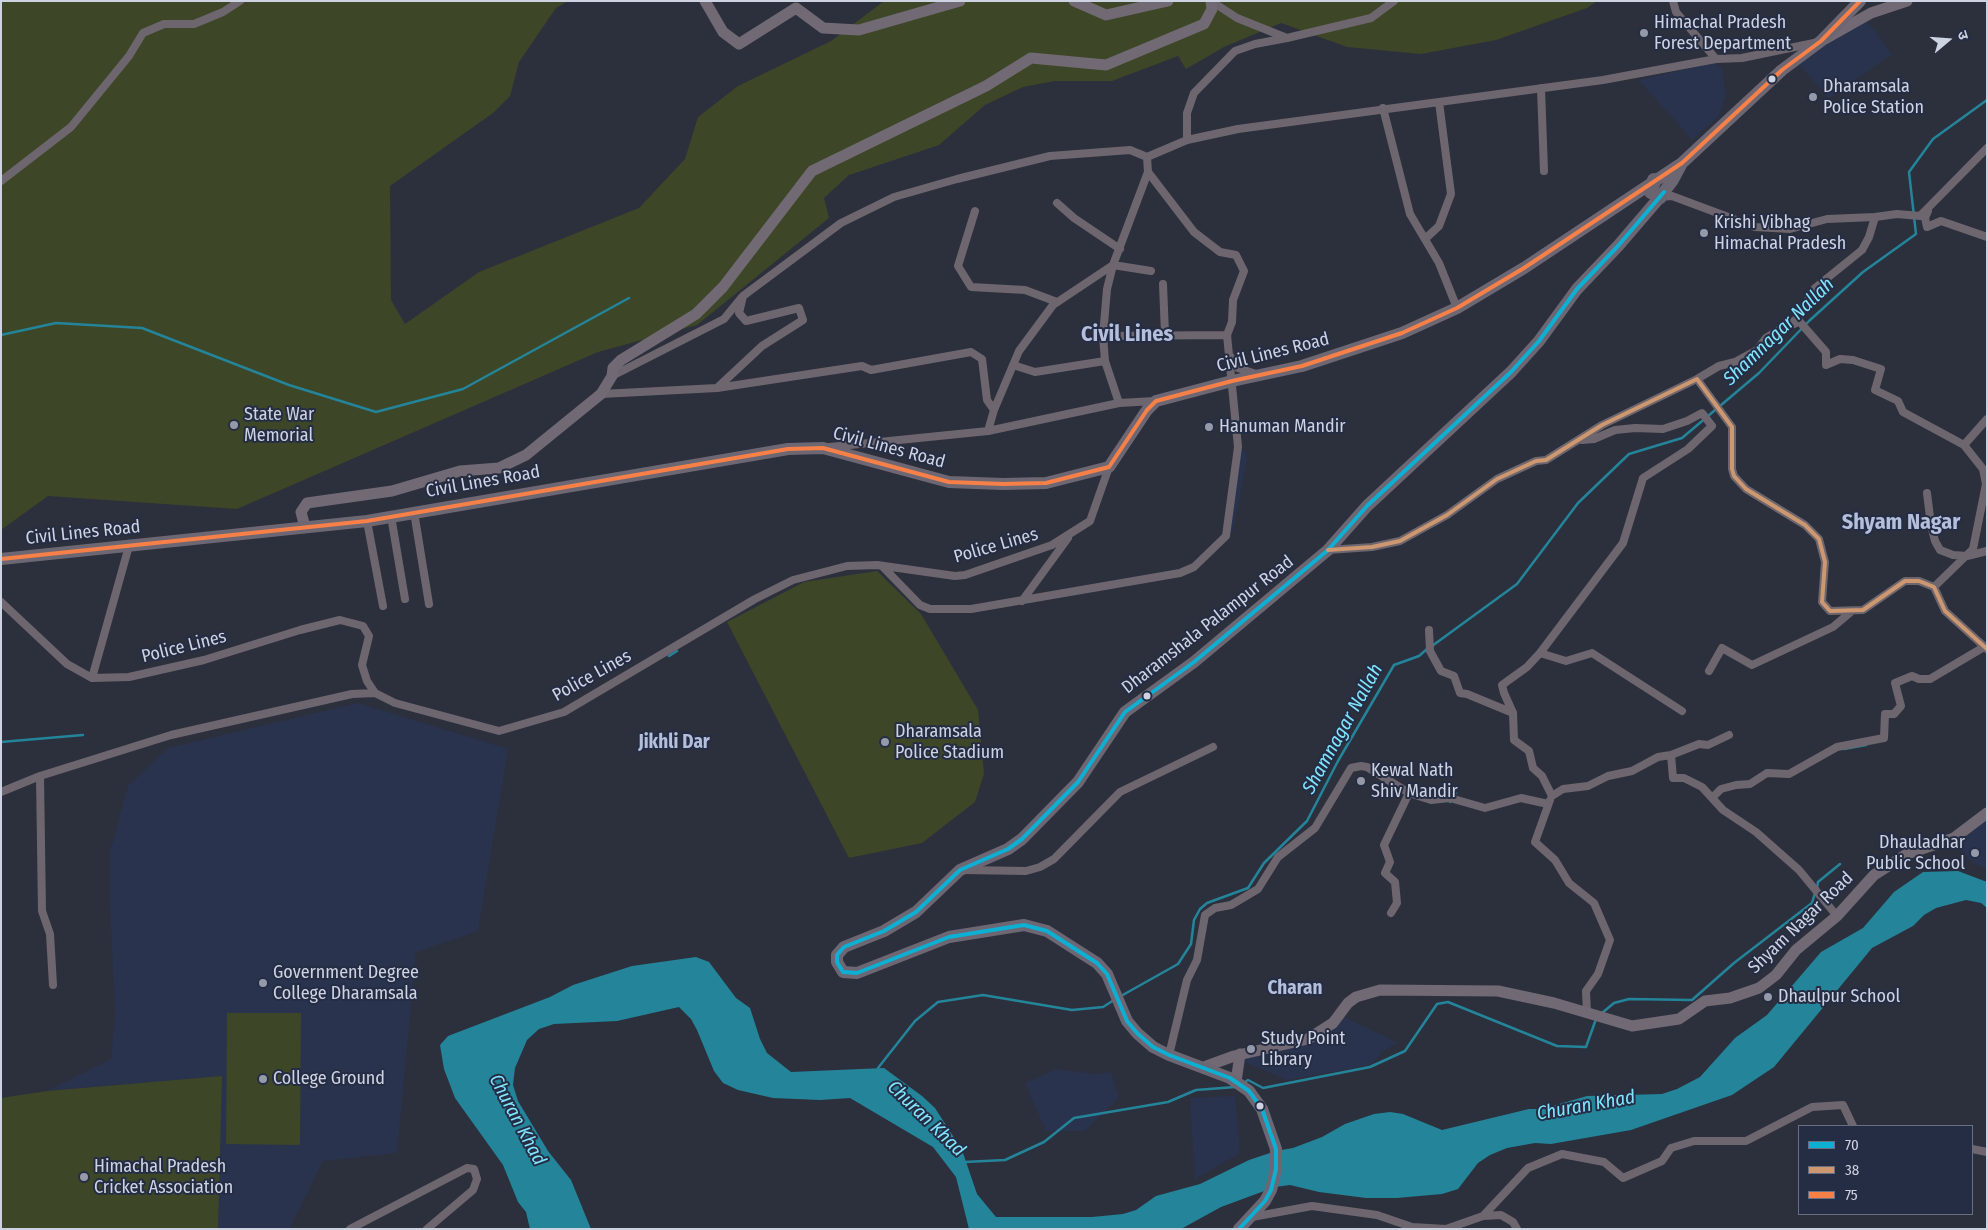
<!DOCTYPE html>
<html>
<head>
<meta charset="utf-8">
<style>
	body { margin:0 }
	#map { position:relative; width:1988px; height:1230px; overflow:hidden; background:#2c303d; font-family:"Fira Sans Condensed","Noto Sans Devanagari",sans-serif }
	canvas { display:block }
	.frame { position:absolute; inset:0; border:2px solid #ced3e2; pointer-events:none }
	.legend { position:absolute; left:1798px; top:1125px; width:175px; height:90px; box-sizing:border-box; background:#252d44; border:1px solid #696f83; margin:0; padding:6px 9px; list-style:none; font-size:15px; color:#ced3e2 }
	.legend li { display:flex; align-items:center; gap:10px; height:25px }
	.legend b { width:25px; border:1px solid #696f83 }
	.north { position:absolute; left:1923px; top:15px; width:50px; height:50px; -webkit-text-stroke:4px #252d44; paint-order:stroke; rotate:72deg; font-size:14px; font-weight:700; line-height:20px; text-align:center; color:#ced3e2 }
	.north::after { content:''; display:block; margin:auto; width:18px; height:22px; background:#ced3e2; clip-path:polygon(50% 0,100% 100%,50% 72%,0 100%) }
</style>
</head>
<body>
<div id="map">
<canvas width="1988" height="1230"></canvas>
<div class="frame"></div>
<ul class="legend">
<li><b style="height:6px;background:#0dafd3"></b>70</li>
<li><b style="height:6px;background:#cd976f"></b>38</li>
<li><b style="height:6px;background:#f78048"></b>75</li>
</ul>
<div class="north">उ</div>
</div>
<script>
const ctx = document.querySelector('canvas').getContext('2d');
ctx.lineJoin = 'round';
function fill(path, color) { ctx.fillStyle = color; ctx.fill(path, 'evenodd'); }
const poly = rows => new Path2D(rows.map(r => 'M' + r).join(''));
function stroke(path, color, width, dash) { ctx.strokeStyle = color; ctx.lineWidth = width; ctx.lineCap = dash ? 'butt' : 'round'; ctx.setLineDash(dash || []); ctx.stroke(path); }
function label(font, color, halo, rows, align = 'center') {
  ctx.font = font + ' "Fira Sans Condensed",sans-serif'; ctx.lineWidth = 4; ctx.setLineDash([]); ctx.textBaseline = 'middle'; ctx.strokeStyle = halo; ctx.fillStyle = color; for (const [text, x, y, turn = 0] of rows) {
    ctx.save(); ctx.translate(x, y); ctx.rotate((+turn || 0) * Math.PI / 180); ctx.textAlign = isNaN(turn) ? turn : align; if (halo) ctx.strokeText(text, 0, 0); ctx.fillText(text, 0, 0); ctx.restore();
  }
}
fill(poly([
	[1867,21,1892,54,1829,99,1798,63,1822,46],
	[1712,63,1722,68,1726,96,1719,116,1692,140,1639,80],
	[1245,450,1247,459,1233,531,1229,531,1240,451],
	[358,703,508,749,478,931,416,952,397,1153,323,1161,290,1228,218,1229,221,1076,47,1091,111,1059,115,1013,110,905,110,852,128,786,168,748],
	[1984,819,1987,823,1987,869,1973,863,1954,842],
	[1342,1016,1398,1043,1383,1051,1371,1065,1287,1080,1237,1059,1303,1045,1332,1032],
	[1057,1069,1095,1074,1111,1072,1119,1098,1085,1131,1046,1131,1025,1083],
	[1235,1096,1240,1153,1195,1179,1190,1098]
]), '#29334d');
fill(poly([
	[1,1,568,1,556,8,519,62,510,96,493,113,390,186,391,300,405,324,479,272,639,208,685,159,698,117,738,86,831,41,884,1,1597,1,1587,8,1496,40,1421,54,1347,47,1281,23,1224,47,1186,69,1178,56,1112,81,1055,81,1023,87,985,105,939,145,849,175,824,198,829,218,697,325,598,352,237,509,48,496,1,530],
	[877,571,921,614,978,710,984,774,975,802,922,843,849,858,727,622,804,582],
	[227,1013,301,1013,300,1145,226,1144],
	[222,1076,218,1229,1,1229,1,1098,47,1091]
]), '#3d4627');
fill(poly([
	[1958,871,1987,882,1987,908,1981,903,1966,900,1936,908,1924,915,1913,926,1872,948,1774,1067,1732,1095,1631,1130,1551,1144,1535,1143,1507,1148,1490,1155,1478,1163,1458,1189,1442,1194,1397,1198,1366,1198,1319,1192,1290,1185,1275,1187,1221,1207,1181,1229,969,1229,956,1177,933,1147,850,1098,820,1100,773,1098,738,1090,723,1083,714,1071,697,1030,691,1019,679,1007,617,1021,554,1024,539,1029,527,1040,515,1068,513,1085,518,1101,548,1151,571,1180,591,1229,530,1229,526,1212,518,1202,503,1165,455,1098,444,1069,440,1045,448,1036,550,997,573,985,632,966,696,957,709,962,736,998,750,1008,760,1039,767,1053,791,1072,884,1068,922,1096,935,1108,962,1150,977,1194,996,1217,1092,1217,1123,1214,1136,1210,1156,1196,1200,1184,1249,1160,1276,1151,1293,1148,1322,1137,1345,1124,1374,1114,1390,1112,1403,1114,1442,1130,1529,1109,1542,1109,1587,1096,1662,1094,1677,1089,1700,1077,1735,1038,1767,1015,1821,952,1863,928,1894,892,1923,872]
]), '#24849a');
stroke(poly([
	[1,335,56,323,142,328,289,385,376,412,463,389,629,298],
	[1432,646,1517,584,1578,503,1629,454,1682,438,1759,373,1809,321,1863,272,1916,234,1909,172,1933,139,1987,100],
	[669,656,677,651],
	[1,742,83,735],
	[1844,749,1866,745],
	[1450,802,1456,793],
	[1817,888,1818,882,1840,864],
	[1121,996,1178,964,1191,944,1194,920,1200,909,1207,903,1248,888,1264,863,1307,821,1338,761,1394,665,1419,656,1427,649],
	[1602,1013,1614,1003,1629,999,1692,1000,1734,963,1812,903,1815,893],
	[878,1068,915,1021,938,1002,983,995,1072,1010,1103,1007,1114,1000],
	[1245,1082,1248,1080,1263,1088,1370,1067,1405,1051,1437,1004,1448,1002,1557,1046,1586,1047,1596,1019],
	[965,1162,1005,1160,1044,1142,1074,1118,1168,1102,1196,1090,1235,1087]
]), '#24849a', 2.5);
stroke(poly([
	[1211,1,1237,18,1287,38,1371,18,1394,1],
	[1673,1,1676,12,1716,59],
	[1541,88,1544,171],
	[1383,108,1410,214,1439,263,1457,308],
	[1187,140,1187,113,1194,93,1235,51,1255,44,1287,38],
	[1,181,71,127,129,56,143,33,164,24,194,24,223,12,240,1],
	[1660,197,1672,196,1755,227,1790,229,1827,219,1875,217,1869,237,1862,250,1815,288,1797,319,1766,338,1757,350,1735,362,1719,366,1697,379],
	[1057,203,1074,218,1120,249],
	[975,211,958,266,971,287,1025,290,1057,302],
	[1928,211,1925,218,1927,227,1941,221,1987,237],
	[1875,217,1897,214,1920,216,1987,148],
	[1425,239,1439,226,1451,194,1439,102],
	[1163,284,1165,334],
	[1794,324,1799,321,1826,352,1826,365,1840,359,1853,360,1881,369,1875,390,1898,401,1903,412,1964,445,1983,469,1986,484,1973,549,1934,587],
	[1103,336,1227,335],
	[1230,356,1238,368,1256,374],
	[1013,365,1035,372,1105,361],
	[612,376,724,319,742,297],
	[717,388,862,366,871,370,971,352,982,359,987,400,994,410],
	[601,394,717,388,762,346,803,320,799,308,746,321,739,313,743,296,841,223,894,197,957,179,1050,156,1130,150,1147,157],
	[1119,403,1105,361,1103,336,1107,289,1113,265,1151,271],
	[988,431,994,410,1019,351,1053,305,1113,265,1148,172],
	[1582,440,1594,439,1615,430,1635,428,1663,429,1687,421,1702,413,1712,426,1688,449,1643,478,1623,543,1540,653,1527,667,1502,685,1504,693,1513,713,1514,740,1529,751,1533,768,1542,776,1552,796,1563,789,1588,786,1608,776,1632,771,1658,757,1671,755,1699,744,1708,745,1729,735],
	[1964,445,1987,419],
	[830,447,988,431,1119,403,1155,401],
	[1927,493,1931,525,1935,541,1940,550,1953,555,1967,556,1987,551],
	[414,512,429,604],
	[391,516,405,599],
	[367,521,383,606],
	[1328,550,1372,547,1400,541,1447,515,1497,479,1536,461,1546,460,1602,425,1697,379,1732,427,1732,469,1734,476,1746,489,1805,525,1819,539,1825,562,1822,602,1830,611,1863,610,1905,581,1919,581,1934,587,1945,611,1987,649],
	[883,567,920,605,930,609,971,609,1180,573,1194,567,1226,536,1238,447,1227,335,1232,322,1233,300,1244,271,1236,255,1220,252,1194,232,1148,172,1147,157,1187,140,1238,129,1603,80,1716,59,1742,58,1814,43],
	[1022,601,1068,538],
	[1,602,67,664,92,678,129,677,204,660,300,630,340,620,363,626,369,636,362,665,367,681,375,693,395,703,499,731,564,712,755,599,793,580,847,566,877,565,955,576,965,575,1052,545,1090,521,1109,467],
	[1429,630,1430,651,1441,671,1454,676,1460,693,1467,694,1513,713],
	[1540,653,1566,661,1592,653,1682,711],
	[1709,671,1722,648,1752,665,1833,627,1852,611],
	[92,678,129,546],
	[1671,755,1673,778,1684,778,1702,787,1723,810,1756,832,1799,870,1837,916],
	[40,776,42,911,50,934,53,985],
	[1,792,40,776,171,735,352,694,375,693],
	[1712,798,1721,789,1736,785,1750,784,1767,773,1789,774,1837,747,1884,738,1885,714,1894,714,1901,706,1895,683,1912,676,1919,679,1930,679,1984,647],
	[1550,800,1535,842,1555,860,1569,883,1594,903,1610,940,1598,974,1586,991,1587,1013],
	[965,870,1026,871,1040,867,1054,859,1120,792,1213,747],
	[1391,913,1397,903,1395,882,1385,873,1390,862,1384,845,1409,793],
	[1169,1055,1187,980,1197,960,1205,915,1215,908,1231,905,1258,889,1278,857,1315,828,1351,768,1361,766,1367,767,1409,793,1431,800,1450,798,1485,808,1521,798,1548,804],
	[1972,1149,1987,1152],
	[1483,1216,1528,1168,1562,1154,1604,1162,1623,1178,1662,1161,1671,1148,1694,1141,1746,1141,1812,1107,1843,1105,1853,1126],
	[1252,1217,1312,1206,1377,1215,1412,1227,1446,1229,1483,1216,1501,1215,1513,1222,1517,1229],
	[350,1229,467,1168,474,1169,477,1179,473,1190,427,1229]
]), '#6e666e', 8);
stroke(poly([
	[705,1,723,32,739,44,796,8,823,28,859,30,960,1],
	[1074,1,1106,15,1168,1],
	[1825,39,1871,13,1907,1],
	[305,527,301,512,307,503,392,491,460,471,499,468,526,455,601,394,612,376,613,368,621,360,696,314,723,287,812,171,986,86,1031,58,1106,65,1204,24,1212,9,1211,1],
	[1204,1067,1234,1056,1308,1039,1333,1023,1348,1003,1356,997,1380,990,1498,991,1554,1003,1632,1026,1679,1019,1705,1001,1730,998,1759,988,1776,975,1796,950,1837,916,1874,875,1907,854,1954,838,1987,813],
	[1236,1082,1240,1054]
]), '#716973', 11);
stroke(poly([
	[1,559,367,521,788,449,823,448,949,482,1003,484,1046,483,1109,467,1147,410,1156,401,1232,381,1302,366,1402,333,1457,308,1524,268,1682,163,1782,70,1821,41,1860,1],
	[1239,1229,1265,1201,1271,1190,1276,1169,1276,1149,1262,1109,1249,1091,1230,1078,1169,1055,1153,1047,1137,1033,1127,1021,1107,974,1097,963,1047,931,1024,925,949,937,857,973,843,972,837,962,837,955,844,947,884,931,916,912,960,870,1008,849,1022,839,1078,782,1125,712,1194,662,1328,550,1367,506,1511,372,1539,341,1577,289,1618,246,1660,197,1673,180,1682,163]
]), '#6d6773', 12);
stroke(poly([
	[1654,180,1651,192,1660,197]
]), '#6a6470', 14);
stroke(poly([
	[1239,1229,1265,1201,1271,1190,1276,1169,1276,1149,1262,1109,1249,1091,1230,1078,1169,1055,1153,1047,1137,1033,1127,1021,1107,974,1097,963,1047,931,1024,925,949,937,857,973,843,972,837,962,837,955,844,947,884,931,916,912,960,870,1008,849,1022,839,1078,782,1125,712,1194,662,1328,550,1367,506,1511,372,1539,341,1577,289,1618,246,1664,192]
]), '#0dafd3', 4);
stroke(poly([
	[1328,550,1372,547,1400,541,1447,515,1497,479,1536,461,1546,460,1602,425,1697,379,1732,427,1732,469,1734,476,1746,489,1805,525,1819,539,1825,562,1822,602,1830,611,1863,610,1905,581,1919,581,1934,587,1945,611,1987,649]
]), '#cd976f', 4);
stroke(poly([
	[1,559,367,521,788,449,823,448,949,482,1003,484,1046,483,1109,467,1147,410,1156,401,1232,381,1302,366,1402,333,1457,308,1524,268,1682,163,1782,70,1821,41,1860,1]
]), '#f78048', 4);
for (const [x, y, r, color] of [
	[1644,33,5,"#959aa8"],
	[1772,79,4.5,"#ced3e2"],
	[1813,97,5,"#959aa8"],
	[1704,233,5,"#959aa8"],
	[234,425,5,"#959aa8"],
	[1209,427,5,"#959aa8"],
	[1147,696,4.5,"#ced3e2"],
	[885,742,5,"#959aa8"],
	[1361,781,5,"#959aa8"],
	[1975,853,5,"#959aa8"],
	[263,983,5,"#959aa8"],
	[1768,997,5,"#959aa8"],
	[1251,1049,5,"#959aa8"],
	[263,1079,5,"#959aa8"],
	[1260,1106,4.5,"#ced3e2"],
	[84,1177,5,"#959aa8"]
]) { const dot = new Path2D(); dot.arc(x, y, r, 0, 2 * Math.PI); ctx.fillStyle = color; ctx.fill(dot); stroke(dot, '#252d44', 2); }
label('18px', '#ced3e2', '#252d44', [
	["Himachal Pradesh",1654,23],
	["Forest Department",1654,44],
	["Dharamsala",1823,87],
	["Police Station",1823,108],
	["Krishi Vibhag",1714,223],
	["Himachal Pradesh",1714,244],
	["State War",244,415],
	["Memorial",244,436],
	["Hanuman Mandir",1219,427],
	["Dharamsala",895,732],
	["Police Stadium",895,753],
	["Kewal Nath",1371,771],
	["Shiv Mandir",1371,792],
	["Dhauladhar",1965,843,"right"],
	["Public School",1965,864,"right"],
	["Government Degree",273,973],
	["College Dharamsala",273,994],
	["Dhaulpur School",1778,997],
	["Study Point",1261,1039],
	["Library",1261,1060],
	["College Ground",273,1079],
	["Himachal Pradesh",94,1167],
	["Cricket Association",94,1188]
], 'left');
label('18px', '#ced3e2', '#252d44', [
	["Civil Lines Road",1273,353,-14],
	["Civil Lines Road",889,448,15],
	["Civil Lines Road",483,482,-10],
	["Civil Lines Road",83,533,-6],
	["Police Lines",996,546,-16],
	["Dharamshala Palampur Road",1208,625,-38],
	["Police Lines",184,647,-14],
	["Police Lines",592,676,-29],
	["Shyam Nagar Road",1801,923,-44]
]);
label('italic 19px', '#80e6ff', '#252d44', [
	["Shamnagar Nallah",1779,332,-44],
	["Shamnagar Nallah",1343,729,-61],
	["Churan Khad",1586,1106,-10],
	["Churan Khad",926,1119,44],
	["Churan Khad",517,1120,62]
]);
label('bold 19px', '#b4bfdc', '#252d44', [
	["Jikhli Dar",674,743],
	["Charan",1295,989]
]);
label('bold 22px', '#b4bfdc', '#252d44', [
	["Civil Lines",1127,335],
	["Shyam Nagar",1901,523]
]);
</script>
</body>
</html>
